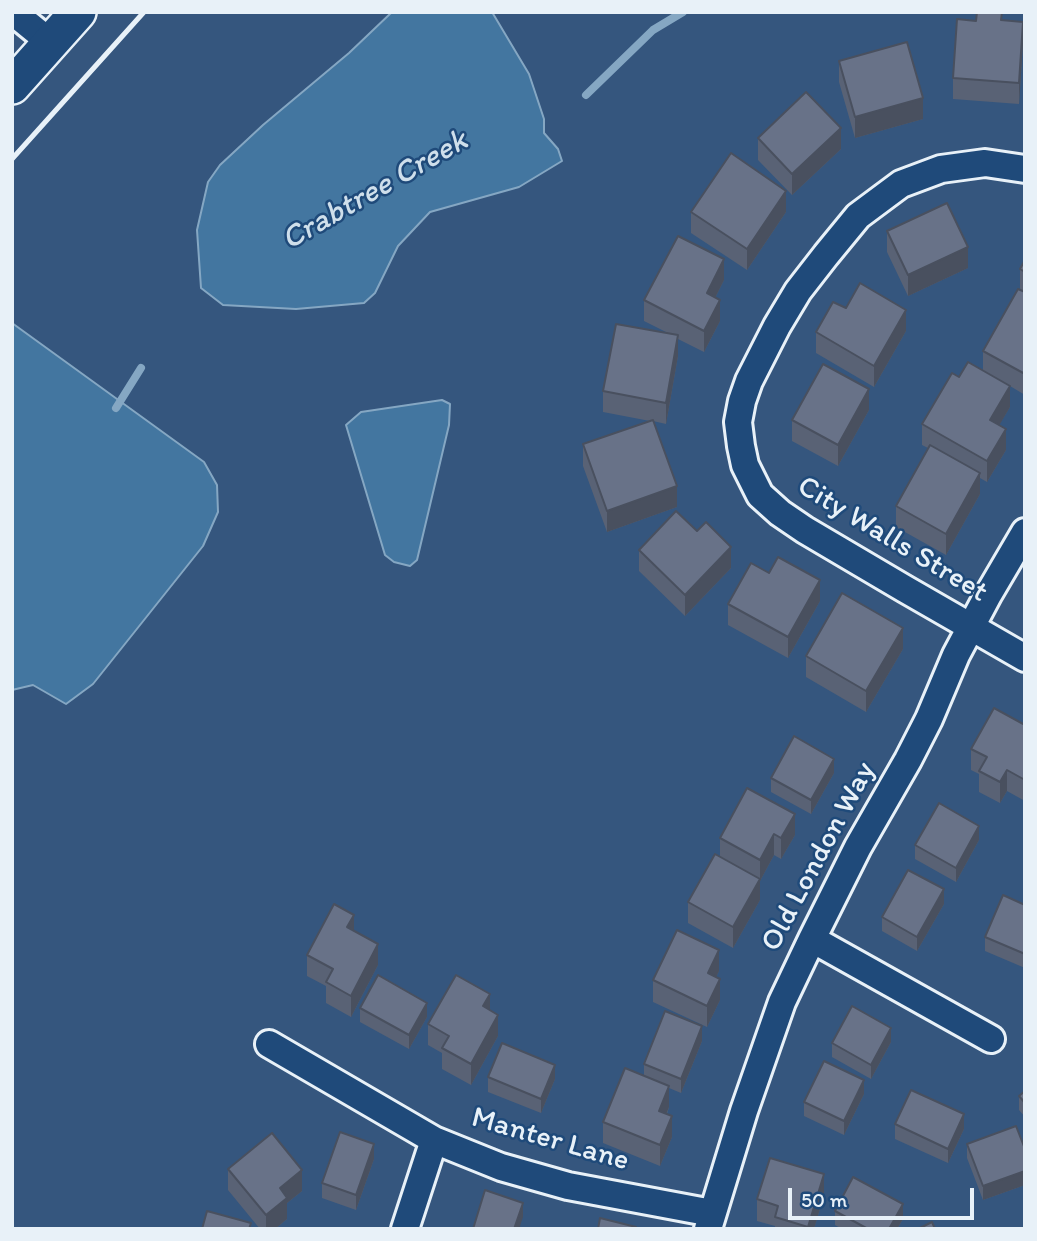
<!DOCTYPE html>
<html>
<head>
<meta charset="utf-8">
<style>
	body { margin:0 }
	#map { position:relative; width:1037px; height:1241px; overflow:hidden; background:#35567e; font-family:Itim,sans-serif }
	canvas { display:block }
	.frame { position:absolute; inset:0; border:14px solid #e8f1f8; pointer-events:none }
	.scale { position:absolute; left:788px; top:1188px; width:186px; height:32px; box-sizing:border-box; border:4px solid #e8f1f8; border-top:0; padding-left:9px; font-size:21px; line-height:24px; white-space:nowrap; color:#e8f1f8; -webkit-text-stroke:5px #1f4a7a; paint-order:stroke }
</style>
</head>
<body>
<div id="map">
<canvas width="1037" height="1241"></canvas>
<div class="frame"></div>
<div class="scale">50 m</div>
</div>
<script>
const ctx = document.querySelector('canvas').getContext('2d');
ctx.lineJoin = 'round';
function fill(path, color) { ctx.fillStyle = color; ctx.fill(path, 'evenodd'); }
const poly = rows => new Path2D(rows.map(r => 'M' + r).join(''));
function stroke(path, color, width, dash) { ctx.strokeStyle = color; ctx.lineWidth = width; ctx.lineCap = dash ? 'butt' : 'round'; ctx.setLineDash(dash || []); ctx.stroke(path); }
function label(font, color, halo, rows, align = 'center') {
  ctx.font = font + ' Itim,sans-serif'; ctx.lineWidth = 5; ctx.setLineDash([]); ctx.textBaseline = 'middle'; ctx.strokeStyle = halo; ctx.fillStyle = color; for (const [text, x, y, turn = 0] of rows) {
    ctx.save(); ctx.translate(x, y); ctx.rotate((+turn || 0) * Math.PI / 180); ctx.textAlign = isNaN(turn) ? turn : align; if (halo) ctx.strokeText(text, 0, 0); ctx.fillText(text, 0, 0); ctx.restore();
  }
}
const water = poly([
	[392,12,492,12,529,74,544,119,544,133,558,149,562,161,519,187,430,212,398,246,375,293,364,303,296,309,223,305,201,288,197,230,208,182,220,165,263,125,349,53,392,12],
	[12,323,204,462,217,485,218,512,203,546,93,684,66,704,33,685,12,690,12,323],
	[442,400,450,404,449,425,417,560,410,566,394,562,385,555,346,425,361,412,442,400]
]);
fill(water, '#4376a0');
stroke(water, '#85a7c3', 2);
stroke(poly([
	[586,95,653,30,683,12],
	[116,408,141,368]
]), '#85a7c3', 8);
const minor = poly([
	[13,12,51,43],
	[1025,169,985,163,941,169,901,184,858,216,826,255,798,291,777,326,749,381,742,401,738,422,741,446,745,465,760,495,780,513,805,530,905,589,1025,658],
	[812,939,991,1039],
	[269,1044,434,1140,501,1167,568,1186,712,1213],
	[405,1229,434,1140],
	[708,1229,744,1111,782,1002,812,939,858,847,908,760,929,719,956,655,988,595,1025,532]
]);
const major = poly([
	[12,86,78,12]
]);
stroke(minor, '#e8f1f8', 32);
stroke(major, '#e8f1f8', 40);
stroke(minor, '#1f4a7a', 26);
stroke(major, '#1f4a7a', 35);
stroke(poly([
	[12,159,144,12]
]), '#e8f1f8', 5);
fill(poly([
	[1002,20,1023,43,1019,104,953,99,953,78,976,21],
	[839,61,923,119,855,138,839,82],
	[758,138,841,149,792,195,758,160],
	[691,212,786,212,747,270,691,233],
	[887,231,968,268,908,296,887,252],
	[1025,260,1025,395,1010,386,1010,407,999,425,1006,450,987,482,980,478,980,494,946,555,896,527,896,506,928,448,922,445,922,424,959,377,983,371,983,351,1020,290,1020,269],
	[724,280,715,298,720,321,704,352,678,339,678,356,666,424,653,421,677,507,607,532,583,466,583,444,650,421,603,412,603,391,668,333,644,321,644,300],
	[846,308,906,331,874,387,816,353,816,332],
	[869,410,838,466,792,441,792,420],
	[639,550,731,568,685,616,639,571],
	[820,601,788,658,728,625,728,604],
	[903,649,866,712,806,677,806,656],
	[1025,725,1025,801,1007,791,1000,803,979,792,979,774,971,770,971,749],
	[834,773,811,814,771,792,771,778],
	[747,788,795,835,781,859,774,855,760,881,760,900,733,948,688,923,688,902,720,857,720,838],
	[979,840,956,882,915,859,915,845],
	[944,904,917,951,882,931,882,917],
	[1025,905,1025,968,985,951,985,937],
	[354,930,378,965,351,1017,326,1003,326,986,307,976,307,955],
	[719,971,716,977,720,1000,707,1027,653,1002,653,980],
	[360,1008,427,1017,409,1049,360,1022],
	[490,1010,498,1036,471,1085,442,1069,442,1053,428,1045,428,1024],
	[702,1041,681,1093,669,1088,669,1107,667,1114,672,1137,660,1166,603,1143,603,1122,644,1076,644,1064],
	[891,1042,871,1079,832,1057,832,1043],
	[488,1077,555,1079,541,1113,488,1092],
	[1025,1091,1025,1117,1019,1110,1019,1096],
	[864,1094,844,1135,804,1116,804,1102],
	[895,1124,964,1129,948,1163,895,1139],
	[967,1144,1025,1149,1025,1185,983,1200,967,1158],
	[374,1159,356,1210,322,1198,322,1183],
	[228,1169,302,1191,287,1203,287,1219,275,1229,260,1229,228,1190],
	[824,1195,814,1229,775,1229,775,1226,757,1221,757,1199],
	[835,1211,903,1219,897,1229,842,1229,835,1225]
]), '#596275');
fill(poly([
	[1023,22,1023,43,1019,104,1019,83],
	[923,98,923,119,855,138,855,117],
	[841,128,841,149,792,195,792,174],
	[786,191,786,212,747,270,747,249],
	[968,247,968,268,908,296,908,275],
	[724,259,724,280,707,314,707,293],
	[720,300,720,321,704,352,704,331],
	[906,310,906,331,874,387,874,366],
	[678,335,678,356,666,424,666,403],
	[1010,386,1010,407,990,441,990,420],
	[869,389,869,410,838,466,838,445],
	[1006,429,1006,450,987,482,987,461],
	[980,473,980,494,946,555,946,534],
	[677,486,677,507,607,532,607,511],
	[731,547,731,568,685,616,685,595],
	[820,580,820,601,788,658,788,637],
	[903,628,903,649,866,712,866,691],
	[834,759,834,773,811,814,811,800],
	[1007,770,1007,791,1000,803,1000,782],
	[795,814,795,835,781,859,781,838],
	[979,826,979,840,956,882,956,868],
	[774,834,774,855,760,881,760,860],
	[760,879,760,900,733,948,733,927],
	[944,889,944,904,917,951,917,937],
	[354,915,354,936,347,927],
	[378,944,378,965,351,1017,351,996],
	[719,950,719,971,708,994,708,973],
	[720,979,720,1000,707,1027,707,1006],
	[490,994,490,1015,483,1006],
	[427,1003,427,1017,409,1049,409,1035],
	[498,1015,498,1036,471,1085,471,1064],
	[702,1026,702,1041,681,1093,681,1079],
	[891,1028,891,1042,871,1079,871,1065],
	[555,1065,555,1079,541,1113,541,1099],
	[864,1080,864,1094,844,1135,844,1121],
	[669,1086,669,1107,659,1132,659,1111],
	[964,1114,964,1129,948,1163,948,1149],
	[672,1116,672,1137,660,1166,660,1145],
	[374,1144,374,1159,356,1210,356,1195],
	[302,1170,302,1191,287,1203,287,1219,275,1229,266,1229,266,1215,280,1188],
	[1025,1171,1025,1185,983,1200,983,1186],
	[824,1174,824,1195,814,1229,808,1229],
	[523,1203,523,1217,519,1229,514,1229],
	[903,1204,903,1219,897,1229,889,1229]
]), '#49505f');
const building = poly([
	[977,12,1002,12,1001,20,1023,22,1019,83,953,78,957,19,976,21,977,12],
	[907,42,923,98,855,117,839,61,907,42],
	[806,92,841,128,792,174,758,138,806,92],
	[731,153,786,191,747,249,691,212,731,153],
	[947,203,968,247,908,275,887,231,947,203],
	[678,236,724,259,707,293,720,300,704,331,644,300,678,236],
	[1025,260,1025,272,1020,269,1025,260],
	[860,283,906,310,874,366,816,332,833,302,846,308,860,283],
	[1018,289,1025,292,1025,374,983,351,1018,289],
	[616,324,678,335,666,403,603,391,616,324],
	[968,362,1010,386,990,420,1006,429,987,461,922,424,952,373,959,377,968,362],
	[823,364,869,389,838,445,792,420,823,364],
	[653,420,677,486,607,511,583,444,653,420],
	[930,445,980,473,946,534,896,506,930,445],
	[676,511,697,531,706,522,731,547,685,595,639,550,676,511],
	[778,557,820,580,788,637,728,604,751,563,769,573,778,557],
	[842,593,903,628,866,691,806,656,842,593],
	[994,708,1025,725,1025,780,1007,770,1000,782,979,771,987,757,971,749,994,708],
	[794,736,834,759,811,800,771,778,794,736],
	[747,788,795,814,781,838,774,834,760,860,720,838,747,788],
	[939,803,979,826,956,868,915,845,939,803],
	[715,854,760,879,733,927,688,902,715,854],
	[908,870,944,889,917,937,882,917,908,870],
	[1003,895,1025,905,1025,954,985,937,1003,895],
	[334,904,354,915,347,927,378,944,351,996,326,982,333,969,307,955,334,904],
	[677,930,719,950,708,973,720,979,707,1006,653,980,677,930],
	[378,975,427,1003,409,1035,360,1008,378,975],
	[456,975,490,994,483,1006,498,1015,471,1064,442,1048,449,1036,428,1024,456,975],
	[852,1006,891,1028,871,1065,832,1043,852,1006],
	[665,1011,702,1026,681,1079,644,1064,665,1011],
	[502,1043,555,1065,541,1099,488,1077,502,1043],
	[824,1061,864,1080,844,1121,804,1102,824,1061],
	[625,1068,669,1086,659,1111,672,1116,660,1145,603,1122,625,1068],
	[911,1090,964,1114,948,1149,895,1124,911,1090],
	[1025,1091,1025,1103,1019,1096,1025,1091],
	[1016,1126,1025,1149,1025,1171,983,1186,967,1144,1016,1126],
	[340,1132,374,1144,356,1195,322,1183,340,1132],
	[272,1133,302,1170,280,1188,287,1198,266,1215,228,1169,272,1133],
	[770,1158,824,1174,808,1227,775,1217,778,1206,757,1199,770,1158],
	[853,1177,903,1204,889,1229,868,1229,835,1211,853,1177],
	[485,1190,523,1203,514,1229,473,1229,485,1190],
	[207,1211,251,1223,249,1229,202,1229,207,1211],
	[600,1218,636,1227,635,1229,598,1229,600,1218],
	[932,1222,935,1229,918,1229,932,1222]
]);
fill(building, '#687288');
stroke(building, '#49505f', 2);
label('30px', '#e8f1f8', '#1f4a7a', [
	["City Walls Street",892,540,31],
	["Old London Way",819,857,-62],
	["Manter Lane",550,1140,16]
]);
label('italic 32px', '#cfdfeb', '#1f4a7a', [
	["Crabtree Creek",375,191,-30]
]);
</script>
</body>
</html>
